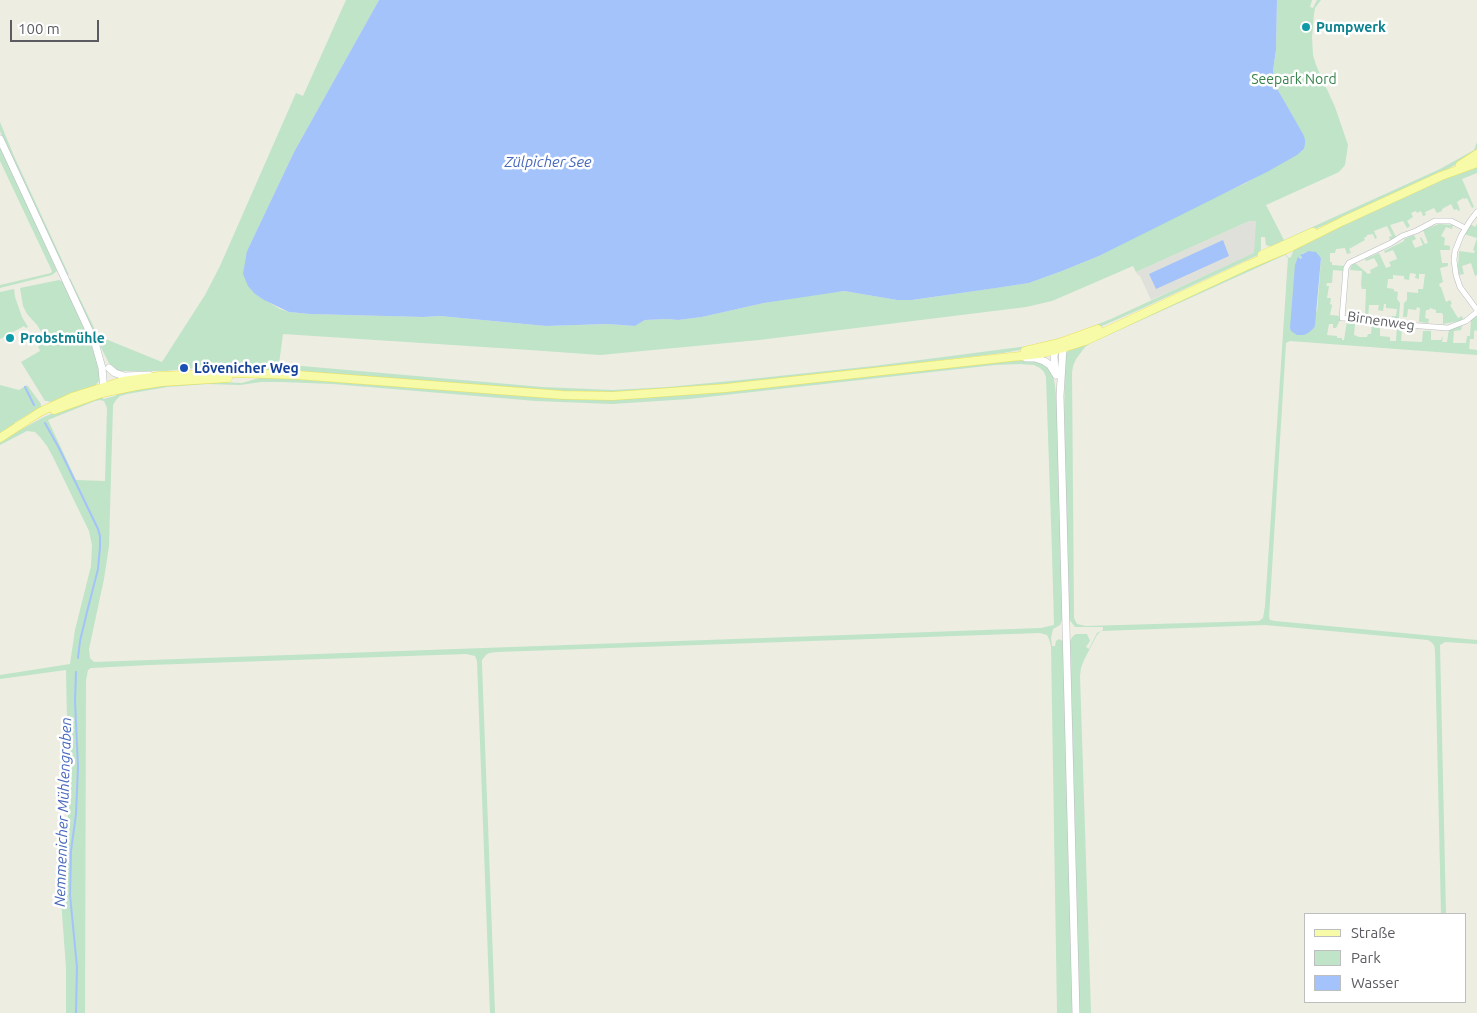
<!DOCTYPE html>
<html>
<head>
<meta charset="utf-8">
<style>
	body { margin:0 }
	#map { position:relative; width:1477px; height:1013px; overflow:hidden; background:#edede2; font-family:Ubuntu,sans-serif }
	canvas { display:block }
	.legend { position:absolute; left:1304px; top:913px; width:162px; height:90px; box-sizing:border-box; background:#fff; border:1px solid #bdbec0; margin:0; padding:6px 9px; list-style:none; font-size:15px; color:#5a5c62 }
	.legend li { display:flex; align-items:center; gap:10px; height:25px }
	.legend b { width:25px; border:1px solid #bdbec0 }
	.scale { position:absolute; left:10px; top:20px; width:89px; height:22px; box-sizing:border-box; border:2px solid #5a5c62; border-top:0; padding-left:6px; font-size:15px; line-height:18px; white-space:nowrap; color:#5a5c62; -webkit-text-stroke:4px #fff; paint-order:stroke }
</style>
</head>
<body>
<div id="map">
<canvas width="1477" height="1013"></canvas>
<ul class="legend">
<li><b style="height:6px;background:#f7fba8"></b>Straße</li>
<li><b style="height:14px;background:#bfe4c7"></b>Park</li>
<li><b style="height:14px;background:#a4c3fb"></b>Wasser</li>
</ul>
<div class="scale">100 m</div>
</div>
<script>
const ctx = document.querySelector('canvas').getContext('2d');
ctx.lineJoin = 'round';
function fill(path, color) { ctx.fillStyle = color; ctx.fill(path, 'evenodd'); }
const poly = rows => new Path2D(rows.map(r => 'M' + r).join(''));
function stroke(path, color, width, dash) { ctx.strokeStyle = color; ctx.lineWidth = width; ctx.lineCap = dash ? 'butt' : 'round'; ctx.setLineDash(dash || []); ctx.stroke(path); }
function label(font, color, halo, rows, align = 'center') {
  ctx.font = font + ' Ubuntu,sans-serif'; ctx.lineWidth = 5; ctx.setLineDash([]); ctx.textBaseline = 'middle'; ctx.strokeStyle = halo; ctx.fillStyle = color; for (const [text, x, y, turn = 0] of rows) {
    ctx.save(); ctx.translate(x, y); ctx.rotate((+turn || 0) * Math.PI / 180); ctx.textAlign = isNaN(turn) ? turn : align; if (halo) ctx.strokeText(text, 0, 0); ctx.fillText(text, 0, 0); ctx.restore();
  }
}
fill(poly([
	[1249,221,1256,221,1255,253,1151,300,1140,276,1138,275,1136,272]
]), '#e0e0da');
fill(poly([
	[346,0,379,0,294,152,247,251,255,294,280,309,289,312,310,314,423,317,440,316,546,326,607,324,635,326,645,320,668,319,678,320,702,317,764,303,824,293,844,291,897,300,913,300,1029,283,1062,271,1099,256,1198,205,1246,183,1302,151,1304,149,1305,139,1275,85,1273,77,1273,70,1276,50,1277,0,1312,0,1310,7,1313,8,1317,0,1321,0,1315,8,1314,14,1312,37,1313,55,1316,65,1335,107,1348,145,1345,165,1339,172,1266,205,1284,240,1440,169,1474,150,1477,142,1477,152,1441,173,1353,213,1284,242,1283,241,1280,242,1280,243,1272,247,1266,245,1265,237,1261,237,1261,249,1258,255,1143,308,1095,329,1025,349,1003,353,728,385,614,393,583,393,214,371,195,368,166,371,116,371,109,363,96,338,69,280,70,278,98,336,162,362,205,295,220,266,296,93,303,96],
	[1249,221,1256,221,1254,253,1111,319,1068,336,1028,346,874,366,741,380,668,387,613,390,542,387,279,364,283,334,530,350,600,355,759,340,1026,307,1052,301,1133,266,1136,272],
	[0,122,14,156,69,275,66,274,9,152,0,131],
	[0,145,57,271,52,275,0,288,0,285,51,273,52,271,0,161],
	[1477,164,1477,173,1462,179,1474,207,1472,208,1467,198,1464,199,1463,198,1457,202,1460,210,1458,211,1457,209,1454,210,1451,204,1442,209,1442,211,1437,213,1434,208,1425,212,1426,215,1423,216,1421,211,1417,213,1416,211,1411,213,1413,217,1407,221,1410,226,1407,228,1403,221,1390,225,1396,237,1390,240,1389,237,1392,236,1387,226,1374,231,1377,238,1375,239,1373,234,1367,235,1367,236,1364,238,1365,240,1349,249,1351,253,1347,254,1345,248,1336,249,1335,253,1330,253,1330,262,1332,262,1332,265,1345,266,1344,271,1333,270,1332,283,1327,283,1326,286,1329,286,1327,298,1331,298,1330,304,1332,305,1330,315,1341,316,1340,320,1336,328,1333,328,1333,324,1329,324,1327,335,1337,336,1337,338,1342,338,1342,340,1344,340,1347,321,1359,322,1359,324,1355,324,1354,335,1359,337,1367,337,1368,334,1371,334,1372,323,1392,324,1392,328,1380,328,1380,336,1390,337,1390,341,1396,341,1397,326,1416,328,1416,330,1402,329,1401,341,1422,342,1423,331,1431,331,1431,340,1441,340,1443,336,1442,342,1447,342,1449,329,1462,326,1461,330,1454,331,1453,343,1466,343,1467,336,1470,336,1471,320,1477,316,1477,330,1474,331,1474,339,1470,339,1469,349,1477,350,1477,355,1290,341,1286,343,1269,617,1270,620,1275,621,1477,640,1477,644,1445,642,1440,645,1446,914,1441,914,1435,650,1434,645,1431,642,1428,640,1265,625,1101,631,1097,635,1084,660,1081,668,1080,676,1091,1013,1079,1013,1070,641,1073,636,1076,634,1087,634,1090,641,1086,647,1089,649,1097,633,1103,630,1103,627,1075,627,1069,619,1064,429,1065,356,1067,352,1072,348,1284,253,1289,258,1291,257,1294,249,1337,228],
	[1312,251,1321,258,1317,313,1299,256,1301,259,1302,258,1301,255,1303,253],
	[1285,255,1288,258,1265,606,1263,618,1259,621,1086,626,1077,624,1074,618,1072,373,1073,366,1076,359,1085,347,1091,343],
	[1439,224,1453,225,1452,229,1446,227,1441,236,1445,238,1444,245,1450,246,1450,250,1440,250,1442,263,1448,263,1448,266,1440,268,1443,282,1439,284,1440,287,1441,287,1446,302,1450,300,1452,304,1450,305,1458,318,1462,316,1463,319,1459,321,1443,324,1443,315,1442,313,1436,313,1436,310,1430,308,1429,310,1426,310,1425,318,1429,319,1428,323,1419,322,1420,308,1417,307,1416,310,1408,309,1407,317,1403,317,1404,303,1407,300,1407,292,1418,293,1418,289,1423,289,1425,274,1419,274,1419,279,1415,278,1416,274,1410,273,1409,280,1404,279,1404,276,1393,275,1393,279,1388,279,1387,288,1394,289,1394,291,1398,292,1397,299,1400,303,1399,318,1392,319,1392,316,1396,316,1397,309,1386,308,1386,304,1384,304,1383,311,1378,310,1379,305,1369,305,1368,317,1365,317,1366,289,1362,289,1361,285,1362,271,1350,270,1351,266,1355,263,1368,274,1371,273,1370,270,1378,266,1377,263,1374,258,1366,261,1365,259,1379,253,1386,268,1391,266,1389,262,1397,259,1396,256,1393,250,1385,253,1384,251,1404,241,1404,239,1414,235,1416,239,1412,241,1415,248,1423,245,1420,238,1421,237,1425,244,1428,243,1423,230],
	[1470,224,1475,227,1477,224,1477,275,1475,276,1471,263,1462,266,1464,274,1459,275,1458,267,1459,251,1474,253,1475,251,1473,250,1477,238,1464,234],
	[59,280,63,282,89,337,88,340,85,342,86,345,92,344,101,375,99,381,95,386,50,402,47,401,45,401,21,362,40,351,38,346,47,341,37,325,27,314,23,306,20,288],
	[14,289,15,297,22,317,28,327,26,328,24,326,0,339,0,292],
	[1008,360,1037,361,1048,366,1053,374,1055,386,1057,404,1063,618,1060,625,1053,629,1051,638,1052,646,1055,646,1056,641,1059,639,1063,641,1073,1013,1057,1013,1051,646,1049,639,1047,635,1040,633,497,652,489,653,486,655,482,660,482,664,495,1013,490,1013,477,661,475,656,466,654,150,665,91,668,88,670,86,680,85,1013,66,1013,66,968,60,886,63,827,67,826,70,794,70,766,67,722,66,670,0,679,0,675,70,664,75,630,91,566,92,545,89,531,53,457,47,446,40,437,35,432,27,431,0,445,0,441,44,417,70,406,98,396,104,399,115,396,122,390,140,387,219,382,242,383,259,378,282,378,554,398,602,400,700,394],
	[1020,364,1034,365,1040,368,1044,372,1046,377,1052,552,1054,625,1041,628,94,662,90,658,89,649,104,579,109,546,113,405,116,400,120,396,127,394,167,387,208,384,240,385,261,382,281,382,333,384,536,401,612,404,689,399,995,365],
	[100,400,104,401,107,408,105,481,76,480,48,420,95,401],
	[0,385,19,390,27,385,33,393,41,404,41,407,14,423,14,426,0,434]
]), '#bfe4c7');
fill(poly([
	[379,0,1277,0,1276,50,1273,70,1273,77,1275,85,1303,134,1305,139,1305,144,1304,149,1297,155,1267,172,1099,256,1062,271,1029,283,996,288,912,300,897,300,844,291,764,303,702,317,678,320,668,319,645,320,635,326,607,324,546,326,440,316,423,317,310,314,289,312,264,300,255,294,248,286,243,274,247,251,294,152],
	[1223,240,1229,256,1156,289,1149,274],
	[1309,251,1316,252,1321,258,1315,325,1314,328,1308,333,1304,335,1297,335,1291,331,1290,328,1295,265,1298,257,1301,259,1302,257,1300,255]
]), '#a4c3fb');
stroke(poly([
	[25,387,34,405],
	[45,423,59,448,98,529,100,536,100,547,98,569,87,612,80,641,78,658],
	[76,1013,77,967,70,895,71,851,76,814,78,767,75,701,76,672]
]), '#a4c3fb', 2);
const street = poly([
	[1477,212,1470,221,1461,236,1455,251,1454,260,1456,275,1460,287,1477,310],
	[1465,228,1451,221,1435,221,1416,231,1402,236,1391,243,1349,263,1346,268,1342,318,1394,320,1407,325,1448,328,1466,321,1477,312]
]);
const secondary = poly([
	[0,139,95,343,102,368,104,391],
	[1061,344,1063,348,1060,396,1076,1013],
	[1026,358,1035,358,1044,361,1050,365,1056,375],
	[109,368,115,373,124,376,149,375],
	[1055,371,1054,356,1056,345]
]);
const primary = poly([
	[1460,165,1477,154],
	[1262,255,1313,232],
	[1025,351,1059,343,1098,329],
	[54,410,102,393,136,386,162,382,228,378],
	[0,438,40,412,72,397,123,381,159,376,234,373,297,375,563,395,613,396,726,388,1039,354,1063,348,1085,341,1246,266,1291,247,1343,221,1441,176,1477,163]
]);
stroke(street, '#babbc0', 6);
stroke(secondary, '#bbbcc3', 8);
stroke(primary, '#ebe15d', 9);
stroke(street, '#fff', 5);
stroke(secondary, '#fff', 7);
stroke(primary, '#f7fba8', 8);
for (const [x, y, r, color] of [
	[1306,27,5,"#0f9aa8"],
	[10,338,5,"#0f9aa8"],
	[184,368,5,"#1a4fb4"]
]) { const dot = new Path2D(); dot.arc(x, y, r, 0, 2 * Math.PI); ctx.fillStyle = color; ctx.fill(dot); stroke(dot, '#fff', 2); }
label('bold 14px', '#0d838f', '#fff', [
	["Pumpwerk",1316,27],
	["Probstmühle",20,338]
], 'left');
label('14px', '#38834c', '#fff', [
	["Seepark Nord",1294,79]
]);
label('14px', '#5a5c62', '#fff', [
	["Birnenweg",1381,321,8]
]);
label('bold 14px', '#164399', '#fff', [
	["Lövenicher Weg",194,368]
], 'left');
label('italic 15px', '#4768bd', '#fff', [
	["Zülpicher See",548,162],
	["Nemmenicher Mühlengraben",63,812,-88]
]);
</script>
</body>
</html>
